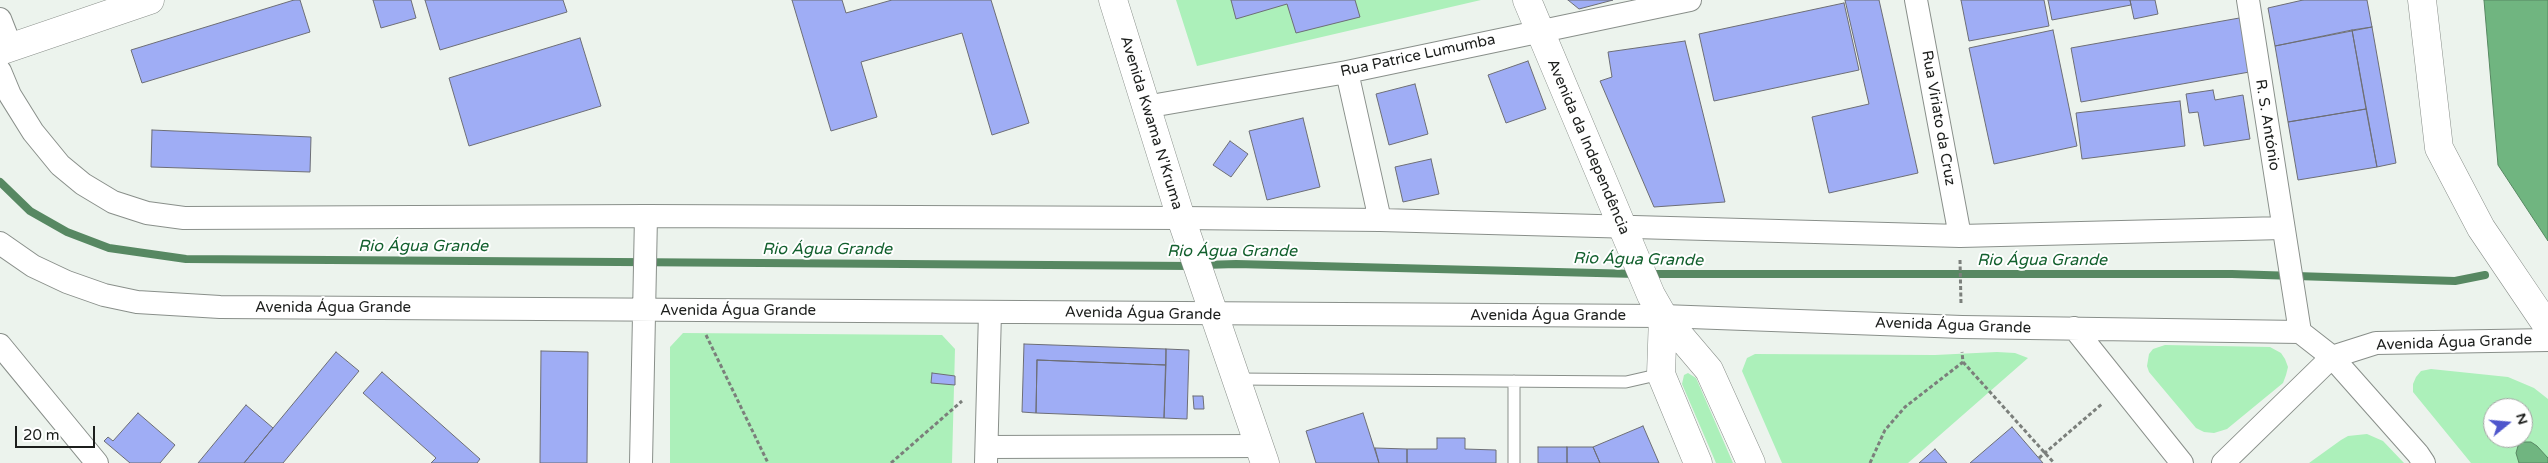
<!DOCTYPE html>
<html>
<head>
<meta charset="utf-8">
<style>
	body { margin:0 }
	#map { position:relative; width:2548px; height:463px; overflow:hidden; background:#ecf3ed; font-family:"Varela Round",sans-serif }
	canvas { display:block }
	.north { position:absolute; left:2483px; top:398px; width:50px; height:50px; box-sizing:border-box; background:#fff; border:1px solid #a4a5a4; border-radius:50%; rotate:73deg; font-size:14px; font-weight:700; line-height:20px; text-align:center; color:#1c1e1c }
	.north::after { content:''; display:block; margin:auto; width:18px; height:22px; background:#4e56cc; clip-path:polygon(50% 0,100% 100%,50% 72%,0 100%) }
	.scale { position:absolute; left:15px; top:426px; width:80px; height:22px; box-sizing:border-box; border:2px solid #1c1e1c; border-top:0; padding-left:6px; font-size:15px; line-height:18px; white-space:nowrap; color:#1c1e1c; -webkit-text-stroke:4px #fff; paint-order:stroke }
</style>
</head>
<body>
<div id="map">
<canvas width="2548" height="463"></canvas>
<div class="north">N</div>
<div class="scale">20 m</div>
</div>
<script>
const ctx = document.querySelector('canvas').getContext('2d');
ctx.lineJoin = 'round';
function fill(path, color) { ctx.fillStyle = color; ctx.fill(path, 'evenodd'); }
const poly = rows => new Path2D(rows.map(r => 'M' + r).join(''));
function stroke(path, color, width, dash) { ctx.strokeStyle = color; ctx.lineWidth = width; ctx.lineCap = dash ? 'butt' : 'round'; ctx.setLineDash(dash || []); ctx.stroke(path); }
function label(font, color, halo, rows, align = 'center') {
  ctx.font = font + ' "Varela Round",sans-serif'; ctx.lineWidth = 4; ctx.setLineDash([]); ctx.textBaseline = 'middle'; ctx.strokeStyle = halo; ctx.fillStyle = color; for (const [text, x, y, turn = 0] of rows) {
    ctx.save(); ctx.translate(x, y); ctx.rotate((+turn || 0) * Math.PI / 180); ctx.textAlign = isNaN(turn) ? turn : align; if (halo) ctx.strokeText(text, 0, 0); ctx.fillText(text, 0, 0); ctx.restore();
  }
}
fill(poly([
	[1176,0,1481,0,1197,66],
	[683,333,942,335,955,349,952,463,670,463,670,347],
	[2165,345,2270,347,2281,353,2285,359,2288,367,2286,375,2283,383,2227,429,2214,433,2204,432,2196,428,2149,372,2147,366,2149,354,2153,349],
	[1997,352,2015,353,2028,358,1908,463,1782,463,1742,371,1747,358,1755,354,1935,355],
	[2431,369,2508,377,2534,388,2548,399,2548,463,2471,463,2413,392,2413,384,2416,377,2421,371],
	[2493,408,2523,408,2523,438,2493,438],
	[1688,373,1696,378,1733,463,1716,463,1682,384,1684,375],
	[2367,434,2383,441,2404,463,2309,463,2341,440,2348,436]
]), '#acf0ba');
const water = poly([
	[2484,0,2548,0,2548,241,2498,165,2484,0],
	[2523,442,2531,442,2537,446,2548,458,2548,463,2519,463,2516,453,2518,446,2523,442]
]);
fill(water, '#70b580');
stroke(water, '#578862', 1);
stroke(poly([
	[0,182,30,211,67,232,109,248,186,259,1192,266],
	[1204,265,1236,264,1637,274],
	[1648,274,2232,274,2455,281,2485,275]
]), '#578862', 8);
const building = poly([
	[294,0,300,0,310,32,142,83,131,50,294,0],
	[373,0,411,0,416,18,381,28,373,0],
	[425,0,563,0,567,12,440,50,425,0],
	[792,0,842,0,846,13,892,0,991,0,1029,123,992,135,962,33,861,62,877,117,831,131,792,0],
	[1231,0,1355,0,1360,17,1296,33,1287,4,1236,19,1231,0],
	[1568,0,1613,0,1579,9,1568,0],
	[1845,0,1879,0,1918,173,1829,193,1812,117,1869,104,1845,0],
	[1961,0,2044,0,2049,26,1969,41,1961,0],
	[2048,0,2130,0,2131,5,2052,20,2048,0],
	[2130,0,2155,0,2158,14,2134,19,2130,0],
	[2303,0,2367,0,2372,27,2275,46,2268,8,2303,0],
	[1844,3,1859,70,1714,101,1699,34,1844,3],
	[2245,17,2255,71,2081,102,2071,48,2245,17],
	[2372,27,2396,163,2377,167,2352,30,2372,27],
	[2053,30,2077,146,1994,164,1969,48,2053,30],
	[2352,30,2366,109,2288,122,2275,46,2352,30],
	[580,38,601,106,469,146,449,78,580,38],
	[1685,41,1725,202,1654,207,1600,81,1612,77,1608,52,1685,41],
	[1528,61,1546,109,1506,123,1488,75,1528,61],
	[1415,84,1428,134,1389,145,1376,94,1415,84],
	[2213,90,2215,100,2243,95,2250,139,2204,146,2198,112,2189,113,2186,94,2213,90],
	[2180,101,2185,146,2082,159,2076,113,2180,101],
	[2366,109,2377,167,2298,180,2288,122,2366,109],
	[1303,118,1320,187,1267,200,1249,131,1303,118],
	[152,130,311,137,310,172,151,167,152,130],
	[1230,141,1248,154,1231,177,1213,165,1230,141],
	[1431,159,1439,194,1403,202,1395,167,1431,159],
	[1024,344,1166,349,1166,365,1037,360,1036,413,1022,412,1024,344],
	[1166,349,1189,350,1187,419,1164,418,1166,349],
	[541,351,588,352,587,463,540,463,541,351],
	[336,352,359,371,283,463,244,463,336,352],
	[1037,360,1166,365,1164,418,1036,413,1037,360],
	[382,372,480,459,477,463,431,463,436,458,363,393,382,372],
	[932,373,955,376,955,385,931,383,932,373],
	[1193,396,1203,396,1204,409,1194,409,1193,396],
	[246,405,273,428,244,463,198,463,246,405],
	[138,413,175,445,160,463,130,463,104,441,108,437,113,441,138,413],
	[1363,413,1379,463,1316,463,1306,431,1363,413],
	[1643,426,1659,463,1600,463,1593,447,1643,426],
	[2012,427,2043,463,1970,463,2012,427],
	[1437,438,1465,438,1465,449,1496,450,1496,463,1407,463,1407,449,1437,449,1437,438],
	[1538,447,1567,447,1567,463,1538,463,1538,447],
	[1567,447,1593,447,1600,463,1567,463,1567,447],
	[1375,448,1407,449,1407,463,1379,463,1375,448],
	[1935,449,1947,463,1919,463,1935,449]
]);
fill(building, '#9fadf5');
stroke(building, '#6d6e75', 1);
const lane = poly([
	[1237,379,1626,382,1661,374],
	[1514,463,1514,381]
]);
const street = poly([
	[1916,0,1960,236],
	[2248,0,2300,332,2332,357,2418,454,2424,463],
	[0,19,11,47],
	[0,71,10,95,33,132,60,165,83,184,113,202,147,213,184,218,646,216,1181,218,1380,220,1960,236,2283,228],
	[1347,72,1380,220],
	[1145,107,1347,72,1690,0],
	[0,243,33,266,67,282,104,295,137,302,220,307,1663,316,1962,327,2300,332],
	[2074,328,2182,463],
	[0,345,97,463],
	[987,447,1260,446],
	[641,463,646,216],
	[986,463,990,312],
	[2223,463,2332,357,2376,343,2548,340]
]);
const secondary = poly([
	[1113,0,1181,218,1265,463],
	[1527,0,1651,295,1663,316,1709,370,1751,463],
	[2422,0,2439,148,2481,228,2548,327],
	[1663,316,1661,374,1698,463]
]);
const primary = poly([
	[0,51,150,0]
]);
stroke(lane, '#898f8a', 13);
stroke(street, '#898f8a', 24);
stroke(secondary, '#898f8a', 29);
stroke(primary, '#898f8a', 29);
stroke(poly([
	[1960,260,1961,304],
	[706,335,768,463],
	[1963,362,2054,463],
	[2039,458,2103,403],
	[891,463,962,401],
	[1870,463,1885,430,1905,407,1963,362,1962,352]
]), '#7b7f7b', 3, [4, 2.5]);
stroke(lane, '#fff', 11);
stroke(street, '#fff', 22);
stroke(secondary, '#fff', 28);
stroke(primary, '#fff', 28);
label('15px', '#1c1e1c', '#fff', [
	["Rua Patrice Lumumba",1418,56,-12],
	["Rua Viriato da Cruz",1938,118,80],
	["Avenida Kwama N’Kruma",1151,123,73],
	["R. S. António",2267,125,81],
	["Avenida da Independência",1588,147,67],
	["Avenida Água Grande",333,308],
	["Avenida Água Grande",738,311],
	["Avenida Água Grande",1143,314,1],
	["Avenida Água Grande",1548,316],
	["Avenida Água Grande",1953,326,2],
	["Avenida Água Grande",2454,343,-2]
]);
label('italic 16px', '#13602e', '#fff', [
	["Rio Água Grande",423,247],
	["Rio Água Grande",827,250],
	["Rio Água Grande",1232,252],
	["Rio Água Grande",1638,260,1],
	["Rio Água Grande",2042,261]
]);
</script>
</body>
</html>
